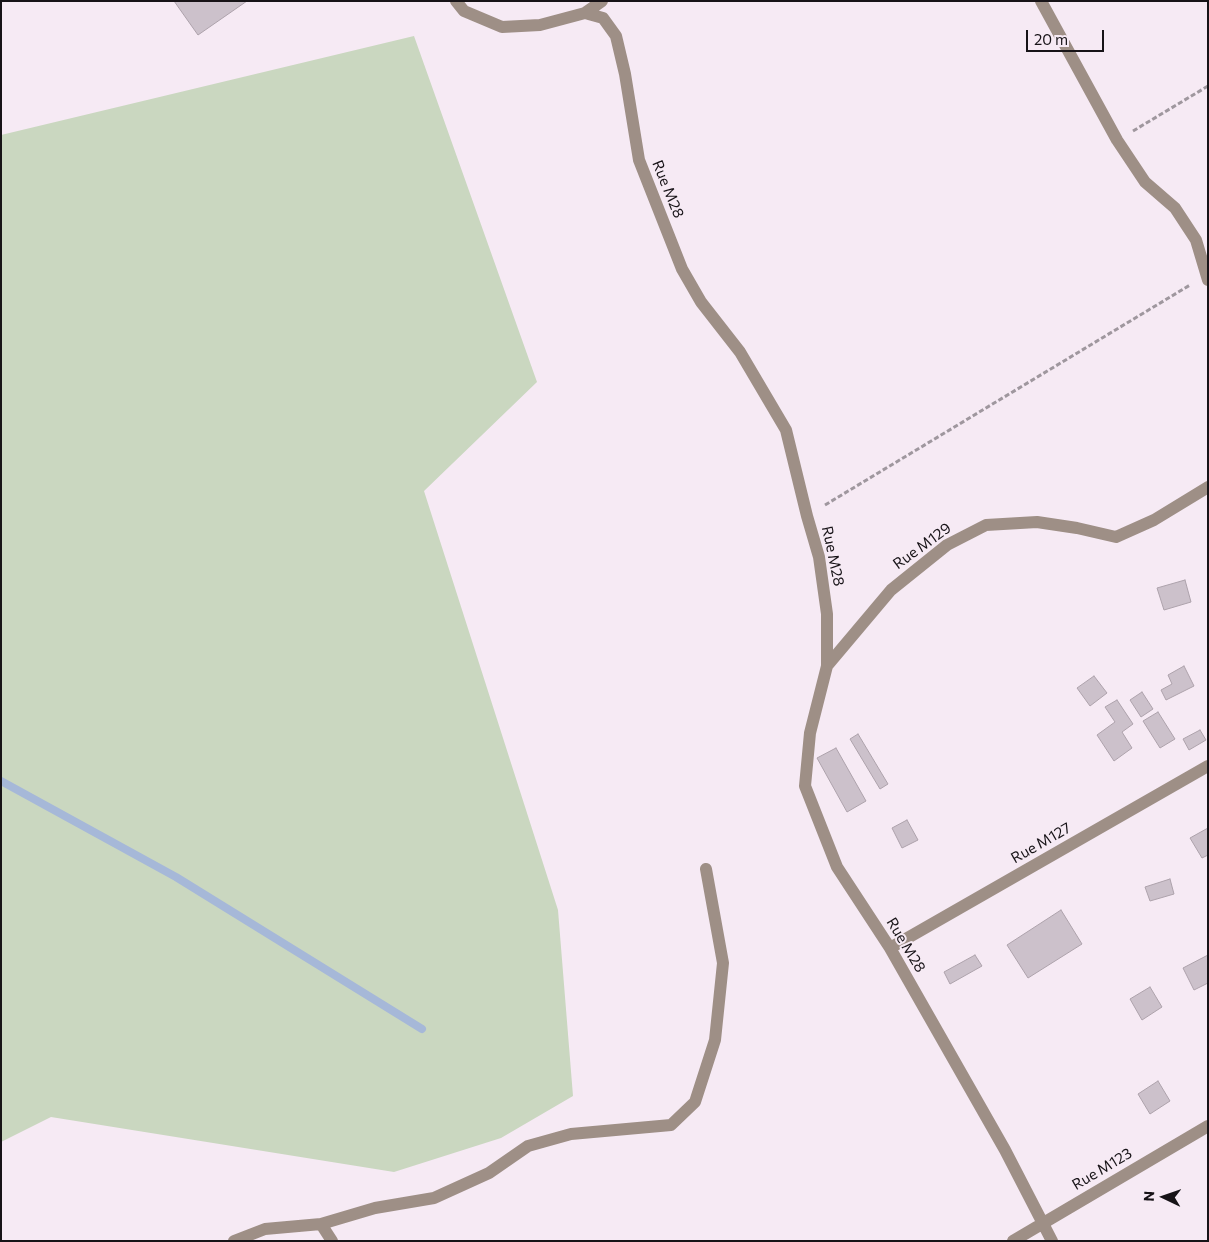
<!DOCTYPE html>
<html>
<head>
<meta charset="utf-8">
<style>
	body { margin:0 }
	#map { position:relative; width:1209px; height:1242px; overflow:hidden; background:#f6eaf4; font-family:Commissioner,sans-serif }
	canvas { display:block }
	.frame { position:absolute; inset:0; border:2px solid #171317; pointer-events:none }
	.north { position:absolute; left:1139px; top:1172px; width:50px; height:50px; -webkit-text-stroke:4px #f6eaf4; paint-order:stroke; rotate:273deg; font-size:14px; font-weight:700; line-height:20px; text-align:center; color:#171317 }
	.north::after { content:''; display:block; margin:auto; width:18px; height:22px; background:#171317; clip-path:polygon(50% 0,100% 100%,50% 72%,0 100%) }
	.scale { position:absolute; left:1026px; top:30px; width:78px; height:22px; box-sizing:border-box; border:2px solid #171317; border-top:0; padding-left:6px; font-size:15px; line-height:18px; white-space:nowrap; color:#171317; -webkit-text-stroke:4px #f6eaf4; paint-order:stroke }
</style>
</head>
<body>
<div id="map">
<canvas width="1209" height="1242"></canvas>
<div class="frame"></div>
<div class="north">N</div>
<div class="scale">20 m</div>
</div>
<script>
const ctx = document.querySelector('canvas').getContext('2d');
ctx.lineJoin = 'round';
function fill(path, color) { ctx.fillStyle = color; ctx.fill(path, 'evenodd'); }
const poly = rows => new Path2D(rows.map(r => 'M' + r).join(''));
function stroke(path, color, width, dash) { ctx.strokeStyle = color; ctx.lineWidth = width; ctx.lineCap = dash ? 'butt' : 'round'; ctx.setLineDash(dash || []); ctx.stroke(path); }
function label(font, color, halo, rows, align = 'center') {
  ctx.font = font + ' Commissioner,sans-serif'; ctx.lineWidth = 4; ctx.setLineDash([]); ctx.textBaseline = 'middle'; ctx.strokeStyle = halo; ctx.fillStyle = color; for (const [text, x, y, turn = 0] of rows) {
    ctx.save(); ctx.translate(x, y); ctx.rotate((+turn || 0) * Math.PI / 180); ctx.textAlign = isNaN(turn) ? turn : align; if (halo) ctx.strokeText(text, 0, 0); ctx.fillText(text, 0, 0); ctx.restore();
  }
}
fill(poly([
	[414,36,537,382,424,491,558,910,573,1096,501,1138,394,1172,51,1117,1,1142,1,135]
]), '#cad7c0');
stroke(poly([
	[1,781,176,877,422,1029]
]), '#a6b8d8', 8);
const building = poly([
	[174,1,247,1,198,35,174,1],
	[1185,580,1191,602,1164,610,1157,588,1185,580],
	[1184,666,1194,686,1166,700,1161,690,1172,684,1168,675,1184,666],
	[1094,676,1107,693,1090,706,1077,688,1094,676],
	[1142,692,1153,709,1141,717,1130,700,1142,692],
	[1117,700,1133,724,1122,732,1132,748,1114,761,1097,735,1115,722,1105,707,1117,700],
	[1158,712,1175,739,1160,748,1143,721,1158,712],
	[1200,730,1206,740,1189,750,1183,739,1200,730],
	[858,734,888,784,880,789,850,739,858,734],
	[836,748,866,801,847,812,817,758,836,748],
	[907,820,918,840,902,848,892,828,907,820],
	[1208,828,1208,855,1202,858,1190,838,1208,828],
	[1170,879,1174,894,1150,901,1145,887,1170,879],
	[1061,910,1082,944,1028,978,1007,945,1061,910],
	[975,955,982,966,950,984,944,972,975,955],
	[1208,955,1208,983,1194,990,1183,968,1208,955],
	[1150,987,1162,1007,1142,1020,1130,999,1150,987],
	[1158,1081,1170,1101,1150,1114,1138,1094,1158,1081]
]);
fill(building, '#ccc1cb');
stroke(building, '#ada2ab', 1);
stroke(poly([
	[1133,131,1208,86],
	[825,505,1190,285]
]), '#9f979e', 3, [5, 2.5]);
stroke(poly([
	[456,1,464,11,502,27,540,25,585,13,603,18,616,36,625,74,639,160,682,269,701,302,740,352,786,430,807,516,819,557,827,614,827,666,810,733,805,786,837,867,890,948,1005,1150,1052,1241],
	[1041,1,1117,140,1145,182,1175,208,1196,240,1208,280],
	[585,13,602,1],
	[827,666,891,590,947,545,986,525,1037,522,1077,528,1116,537,1154,520,1208,487],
	[890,948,1208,766],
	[321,1224,332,1241],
	[234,1241,265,1229,321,1224,375,1208,434,1198,489,1173,528,1146,571,1134,671,1125,695,1102,715,1040,723,963,706,869],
	[1013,1241,1208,1126]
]), '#9e8f86', 12);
label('15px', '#171317', '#f6eaf4', [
	["Rue M28",668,189,68],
	["Rue M129",922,546,-36],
	["Rue M28",833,556,78],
	["Rue M127",1041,843,-30],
	["Rue M28",906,945,59],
	["Rue M123",1102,1169,-31]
]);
</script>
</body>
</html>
